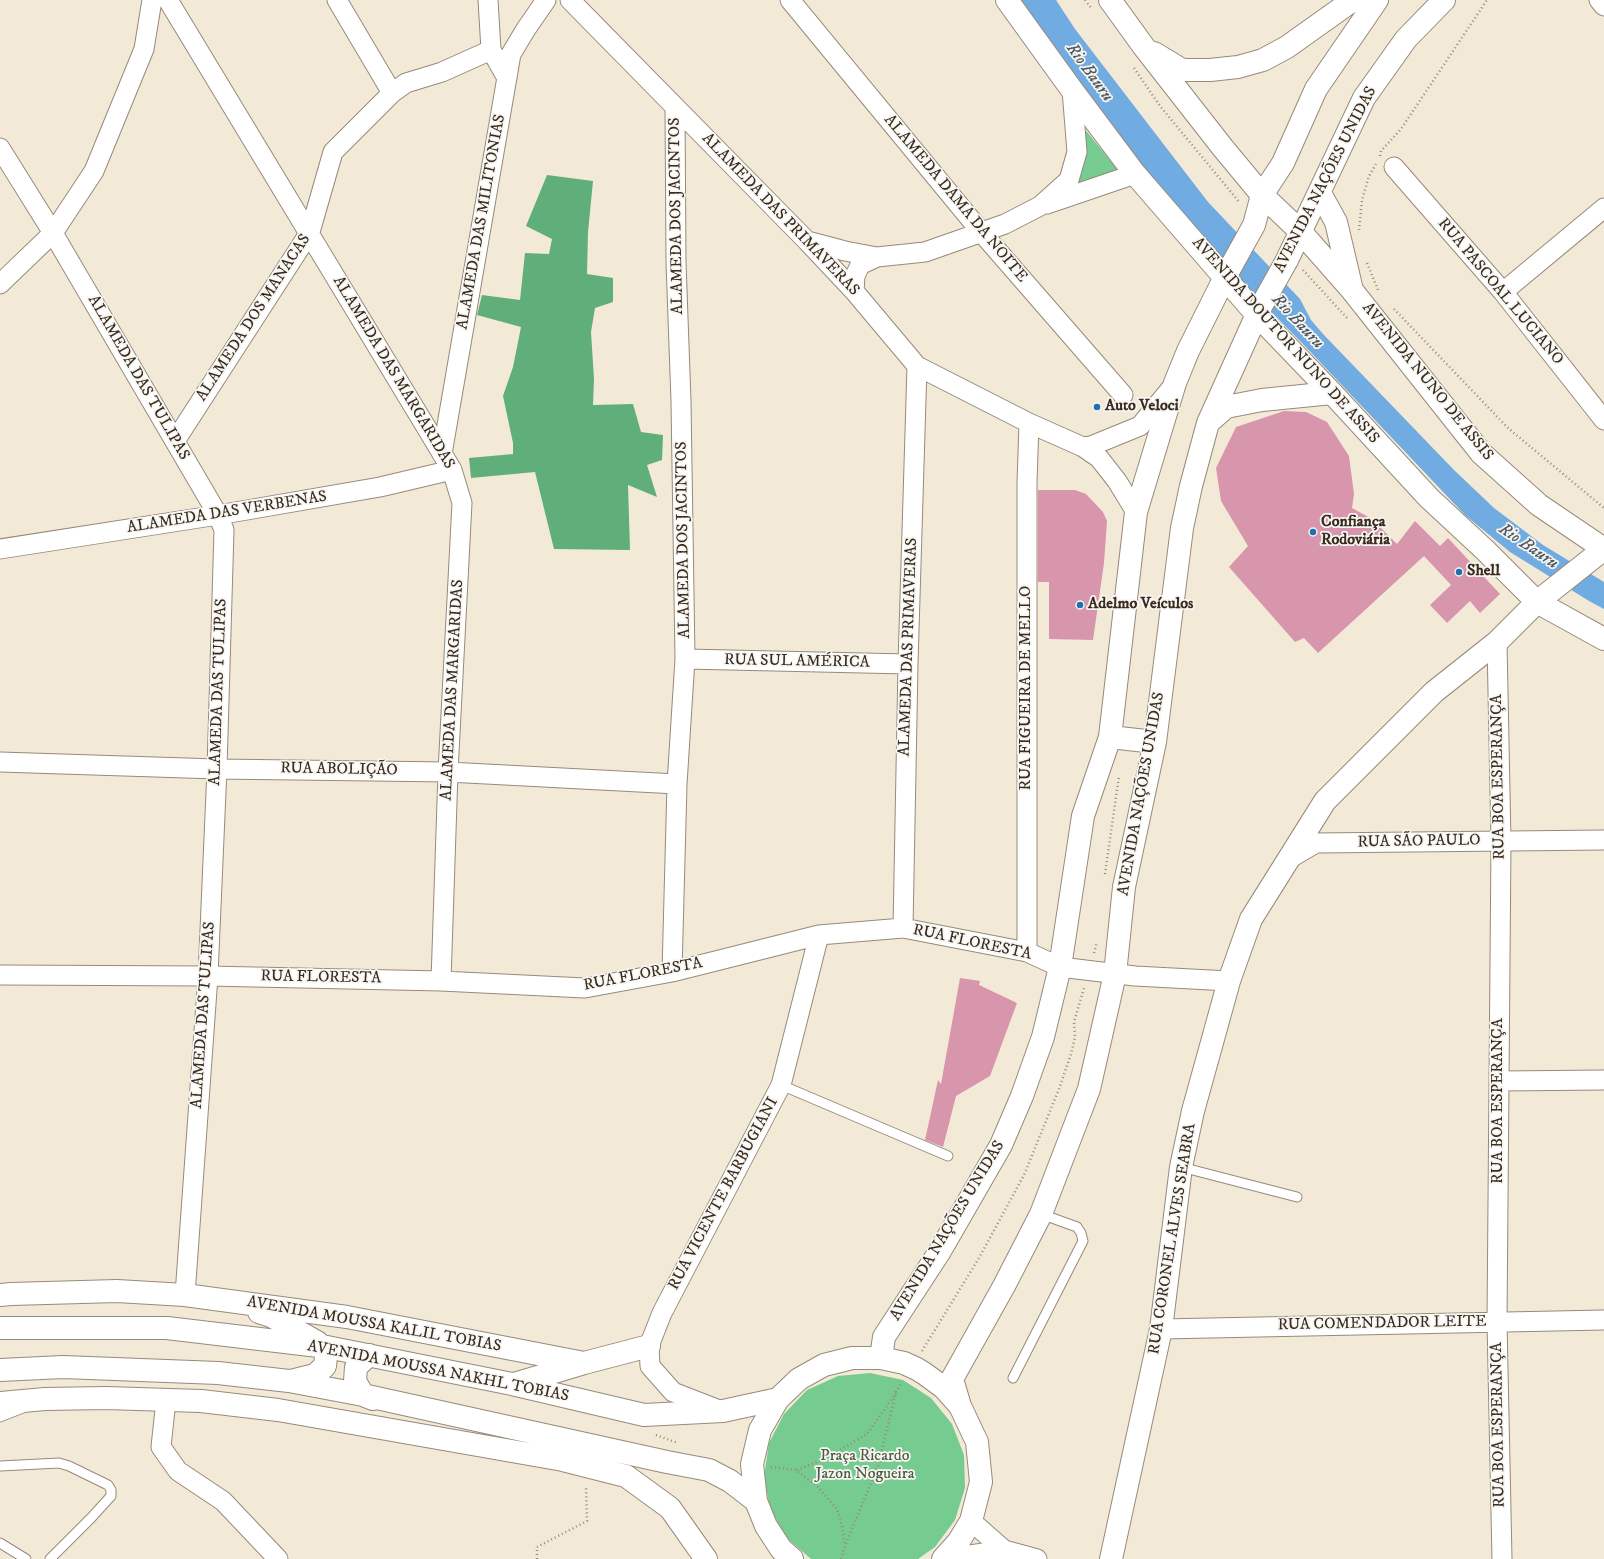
<!DOCTYPE html>
<html>
<head>
<meta charset="utf-8">
<style>
	body { margin:0 }
	canvas { display:block; background:#f3e9d7 }
</style>
</head>
<body>
<canvas width="1604" height="1559"></canvas>
<script>
const ctx = document.querySelector('canvas').getContext('2d');
ctx.lineJoin = 'round';
function fill(path, color) { ctx.fillStyle = color; ctx.fill(path, 'evenodd'); }
const poly = rows => new Path2D(rows.map(r => 'M' + r).join(''));
function stroke(path, color, width, dash) { ctx.strokeStyle = color; ctx.lineWidth = width; ctx.lineCap = dash ? 'butt' : 'round'; ctx.setLineDash(dash || []); ctx.stroke(path); }
function label(font, color, halo, rows, align = 'center') {
  ctx.font = font + ' "IM FELL DW Pica",serif'; ctx.lineWidth = 3.5; ctx.setLineDash([]); ctx.textBaseline = 'middle'; ctx.strokeStyle = halo; ctx.fillStyle = color; for (const [text, x, y, turn = 0] of rows) {
    ctx.save(); ctx.translate(x, y); ctx.rotate((+turn || 0) * Math.PI / 180); ctx.textAlign = isNaN(turn) ? turn : align; if (halo) ctx.strokeText(text, 0, 0); ctx.fillText(text, 0, 0); ctx.restore();
  }
}
fill(poly([
	[1080,123,1120,173,1076,185,1083,166,1086,144],
	[870,1373,903,1380,931,1398,952,1424,964,1455,965,1488,955,1520,935,1547,918,1559,811,1559,787,1538,770,1509,764,1476,769,1443,784,1414,807,1390,838,1376]
]), '#76cb90');
fill(poly([
	[547,175,593,181,588,232,587,274,613,278,613,302,595,308,591,332,594,379,593,405,633,404,641,432,663,435,662,460,647,465,657,497,628,485,630,550,554,549,535,472,471,478,469,458,513,454,513,443,503,396,513,367,521,327,477,315,482,295,520,300,525,253,549,254,552,239,526,226]
]), '#60af7a');
fill(poly([
	[1014,0,1056,0,1075,29,1208,202,1300,299,1311,320,1323,334,1454,470,1494,508,1543,545,1604,582,1604,609,1589,601,1510,552,1465,515,1301,342,1156,196]
]), '#70abe1');
fill(poly([
	[1284,411,1306,412,1327,422,1349,456,1354,494,1352,508,1372,519,1397,544,1415,521,1440,546,1448,538,1500,594,1480,613,1470,601,1447,623,1430,605,1451,585,1424,556,1318,653,1304,638,1295,642,1229,567,1248,546,1221,501,1216,468,1236,427],
	[1038,490,1075,490,1086,494,1103,512,1107,521,1104,563,1093,640,1049,639,1049,582,1038,582],
	[960,978,980,981,979,985,1017,1003,990,1076,956,1096,943,1147,925,1140,938,1080,941,1084]
]), '#d896ac');
const lane = poly([
	[781,1085,948,1156],
	[1181,1167,1297,1197],
	[1013,1378,1083,1241,1081,1233,1077,1227,1041,1214],
	[0,1417,23,1408],
	[0,1466,59,1463,69,1466,108,1485,111,1490,111,1496,91,1518,50,1559],
	[0,1543,26,1559]
]);
const street = poly([
	[168,0,452,470,462,503,448,772,441,981],
	[337,0,392,93],
	[488,0,491,50],
	[570,0,807,241,854,291,917,366,1029,423,1083,447,1099,458,1117,481,1136,512],
	[790,0,982,233,1123,395],
	[1599,0,1604,6],
	[0,148,53,233,218,515,224,530,217,769,208,976,185,1295],
	[1394,167,1503,292,1604,420],
	[1047,204,1135,174],
	[807,241,845,251,877,257,925,252,1005,224,1040,206,1069,180,1077,152,1072,90],
	[0,284,53,233,94,171,144,49,152,0],
	[854,291,855,276,860,265,877,257],
	[1503,292,1604,208],
	[175,441,310,232,333,152,392,93,406,83,442,72,491,50,507,78],
	[1083,447,1091,446,1140,426,1173,386],
	[442,454,511,54,526,29,546,0],
	[0,549,218,515,380,487,452,470],
	[1497,642,1501,842,1497,1321,1502,1559],
	[685,659,908,664],
	[0,762,217,769,448,772,677,784],
	[1287,860,1316,843,1604,840],
	[903,928,908,664,917,366],
	[1027,952,1027,483,1029,423],
	[672,972,677,784,685,659,681,401,676,262,675,108],
	[0,975,208,976,441,981,585,988,672,972,819,935,903,928,1027,952,1060,967,1135,976,1229,981],
	[1500,1081,1604,1080],
	[1161,1329,1604,1320],
	[166,1400,161,1447,178,1471,223,1501,278,1559],
	[722,1411,673,1392,650,1366,649,1346,662,1313,781,1085,819,935],
	[971,1521,1004,1550],
	[943,1559,1004,1550,1037,1559]
]);
const secondary = poly([
	[1007,0,1072,90,1135,174,1257,315,1332,393,1429,498,1486,551,1537,602,1604,639],
	[1110,0,1144,47,1223,148,1262,195,1300,231,1351,289,1481,453,1539,505,1604,549],
	[1154,53,1182,70,1210,70,1238,67,1263,60,1287,47,1353,0],
	[1320,193,1336,222,1351,286],
	[1287,260,1364,98,1406,39,1444,0],
	[1209,422,1226,407,1262,400,1332,393],
	[1110,737,1155,742],
	[0,1295,11,1294,117,1291,185,1295,347,1317,584,1363,649,1346],
	[259,1312,271,1316,317,1342],
	[0,1328,167,1328,327,1347,512,1384,644,1415,723,1411,778,1399],
	[369,1355,356,1367,355,1381,363,1395,373,1399],
	[881,1358,884,1337,940,1251,1001,1145,1022,1096,1043,1037,1060,967,1083,816,1110,737,1136,512,1175,383,1188,351,1224,279,1254,225,1262,195,1283,163,1316,89,1377,0],
	[0,1370,63,1367,218,1373,289,1381,363,1395,667,1462,709,1470,730,1481,756,1501],
	[291,1381,315,1375,325,1366,327,1347],
	[514,1384,581,1364],
	[0,1403,45,1399,106,1398,201,1401,278,1410,563,1460,626,1476,670,1508,706,1559],
	[960,1406,952,1379,1004,1286,1041,1214,1089,1089,1115,974,1124,887,1155,742,1182,528,1191,486,1208,423,1259,310],
	[792,1559,781,1549,766,1526,756,1501,752,1464,760,1430,778,1399,799,1379,824,1365,852,1358,881,1358,904,1363,917,1369,925,1374,944,1388,960,1406,977,1442,981,1482,971,1521,959,1541,943,1559],
	[1111,1559,1161,1329,1181,1167,1193,1111,1229,981,1251,919,1325,801,1434,692,1497,642,1537,602,1604,549]
]);
stroke(lane, '#978a7a', 11);
stroke(street, '#978a7a', 21);
stroke(secondary, '#978a7a', 24);
stroke(poly([
	[1085,0,1092,9],
	[1134,68,1160,106,1240,203],
	[1380,156,1381,151,1401,129,1487,0],
	[1359,230,1362,200,1369,176,1376,164],
	[1367,263,1378,290],
	[1303,270,1347,318],
	[1394,309,1508,428,1604,508],
	[1105,874,1119,776],
	[1094,953,1097,942],
	[922,1351,979,1258,1024,1175,1059,1089,1071,1054,1075,1037,1074,1022,1084,988],
	[656,1435,678,1443],
	[771,1467,796,1470,818,1487,837,1509,842,1526,845,1545],
	[797,1470,827,1458,867,1434,896,1393],
	[537,1559,537,1547,587,1521,586,1486],
	[841,1559,845,1546,878,1466,896,1392,902,1382]
]), '#978a7a', 2.5, [1, 3]);
stroke(lane, '#fff', 9);
stroke(street, '#fff', 19);
stroke(secondary, '#fff', 22);
const secondaryBridge = poly([
	[1259,310,1287,260]
]);
stroke(secondaryBridge, '#978a7a', 24, []);
stroke(secondaryBridge, '#fff', 22);
for (const [x, y, r, color] of [
	[1097,407,4,"#1f6fb2"],
	[1313,532,4,"#1f6fb2"],
	[1459,572,4,"#1f6fb2"],
	[1080,605,4,"#1f6fb2"]
]) { const dot = new Path2D(); dot.arc(x, y, r, 0, 2 * Math.PI); ctx.fillStyle = color; ctx.fill(dot); stroke(dot, '#f6f6f2', 1.5); }
label('16px', '#3b2a1e', '#f6f6f2', [
	["AVENIDA NAÇÕES UNIDAS",1326,180,-63],
	["ALAMEDA DAMA DA NOITE",955,199,50],
	["ALAMEDA DAS PRIMAVERAS",780,215,46],
	["ALAMEDA DOS JACINTOS",677,216,-91],
	["ALAMEDA DAS MILITONIAS",482,222,-80],
	["RUA PASCOAL LUCIANO",1500,292,50],
	["ALAMEDA DOS MANACAS",254,318,-57],
	["AVENIDA DOUTOR NUNO DE ASSIS",1285,341,48],
	["ALAMEDA DAS MARGARIDAS",393,373,59],
	["ALAMEDA DAS TULIPAS",138,378,60],
	["AVENIDA NUNO DE ASSIS",1427,382,51],
	["ALAMEDA DAS VERBENAS",227,513,-9],
	["ALAMEDA DOS JACINTOS",684,540,-91],
	["ALAMEDA DAS PRIMAVERAS",909,647,-88],
	["RUA SUL AMÉRICA",797,662,1],
	["RUA FIGUEIRA DE MELLO",1027,688,-90],
	["ALAMEDA DAS MARGARIDAS",453,690,-87],
	["ALAMEDA DAS TULIPAS",219,692,-88],
	["RUA ABOLIÇÃO",339,770,1],
	["RUA BOA ESPERANÇA",1499,777,-91],
	["AVENIDA NAÇÕES UNIDAS",1142,794,-80],
	["RUA SÃO PAULO",1419,842,-1],
	["RUA FLORESTA",972,943,12],
	["RUA FLORESTA",643,975,-11],
	["RUA FLORESTA",321,978,1],
	["ALAMEDA DAS TULIPAS",204,1015,-86],
	["RUA BOA ESPERANÇA",1499,1101,-90],
	["RUA VICENTE BARBUGIANI",724,1194,-62],
	["AVENIDA NAÇÕES UNIDAS",948,1231,-59],
	["RUA CORONEL ALVES SEABRA",1173,1239,-81],
	["RUA COMENDADOR LEITE",1382,1324,-1],
	["AVENIDA MOUSSA KALIL TOBIAS",374,1325,10],
	["AVENIDA MOUSSA NAKHL TOBIAS",438,1372,11],
	["RUA BOA ESPERANÇA",1499,1425,-91]
]);
label('bold 16px', '#3b2a1e', '#f6f6f2', [
	["Auto Veloci",1105,407],
	["Confiança",1321,523],
	["Rodoviária",1321,541],
	["Shell",1467,572],
	["Adelmo Veículos",1088,605]
], 'left');
label('16px', '#4d5a40', '#f6f6f2', [
	["Praça Ricardo",865,1457],
	["Jazon Nogueira",865,1475]
]);
label('italic 17px', '#4e5762', '#f6f6f2', [
	["Rio Bauru",1089,73,54],
	["Rio Bauru",1297,322,47],
	["Rio Bauru",1528,547,34]
]);
</script>
</body>
</html>
